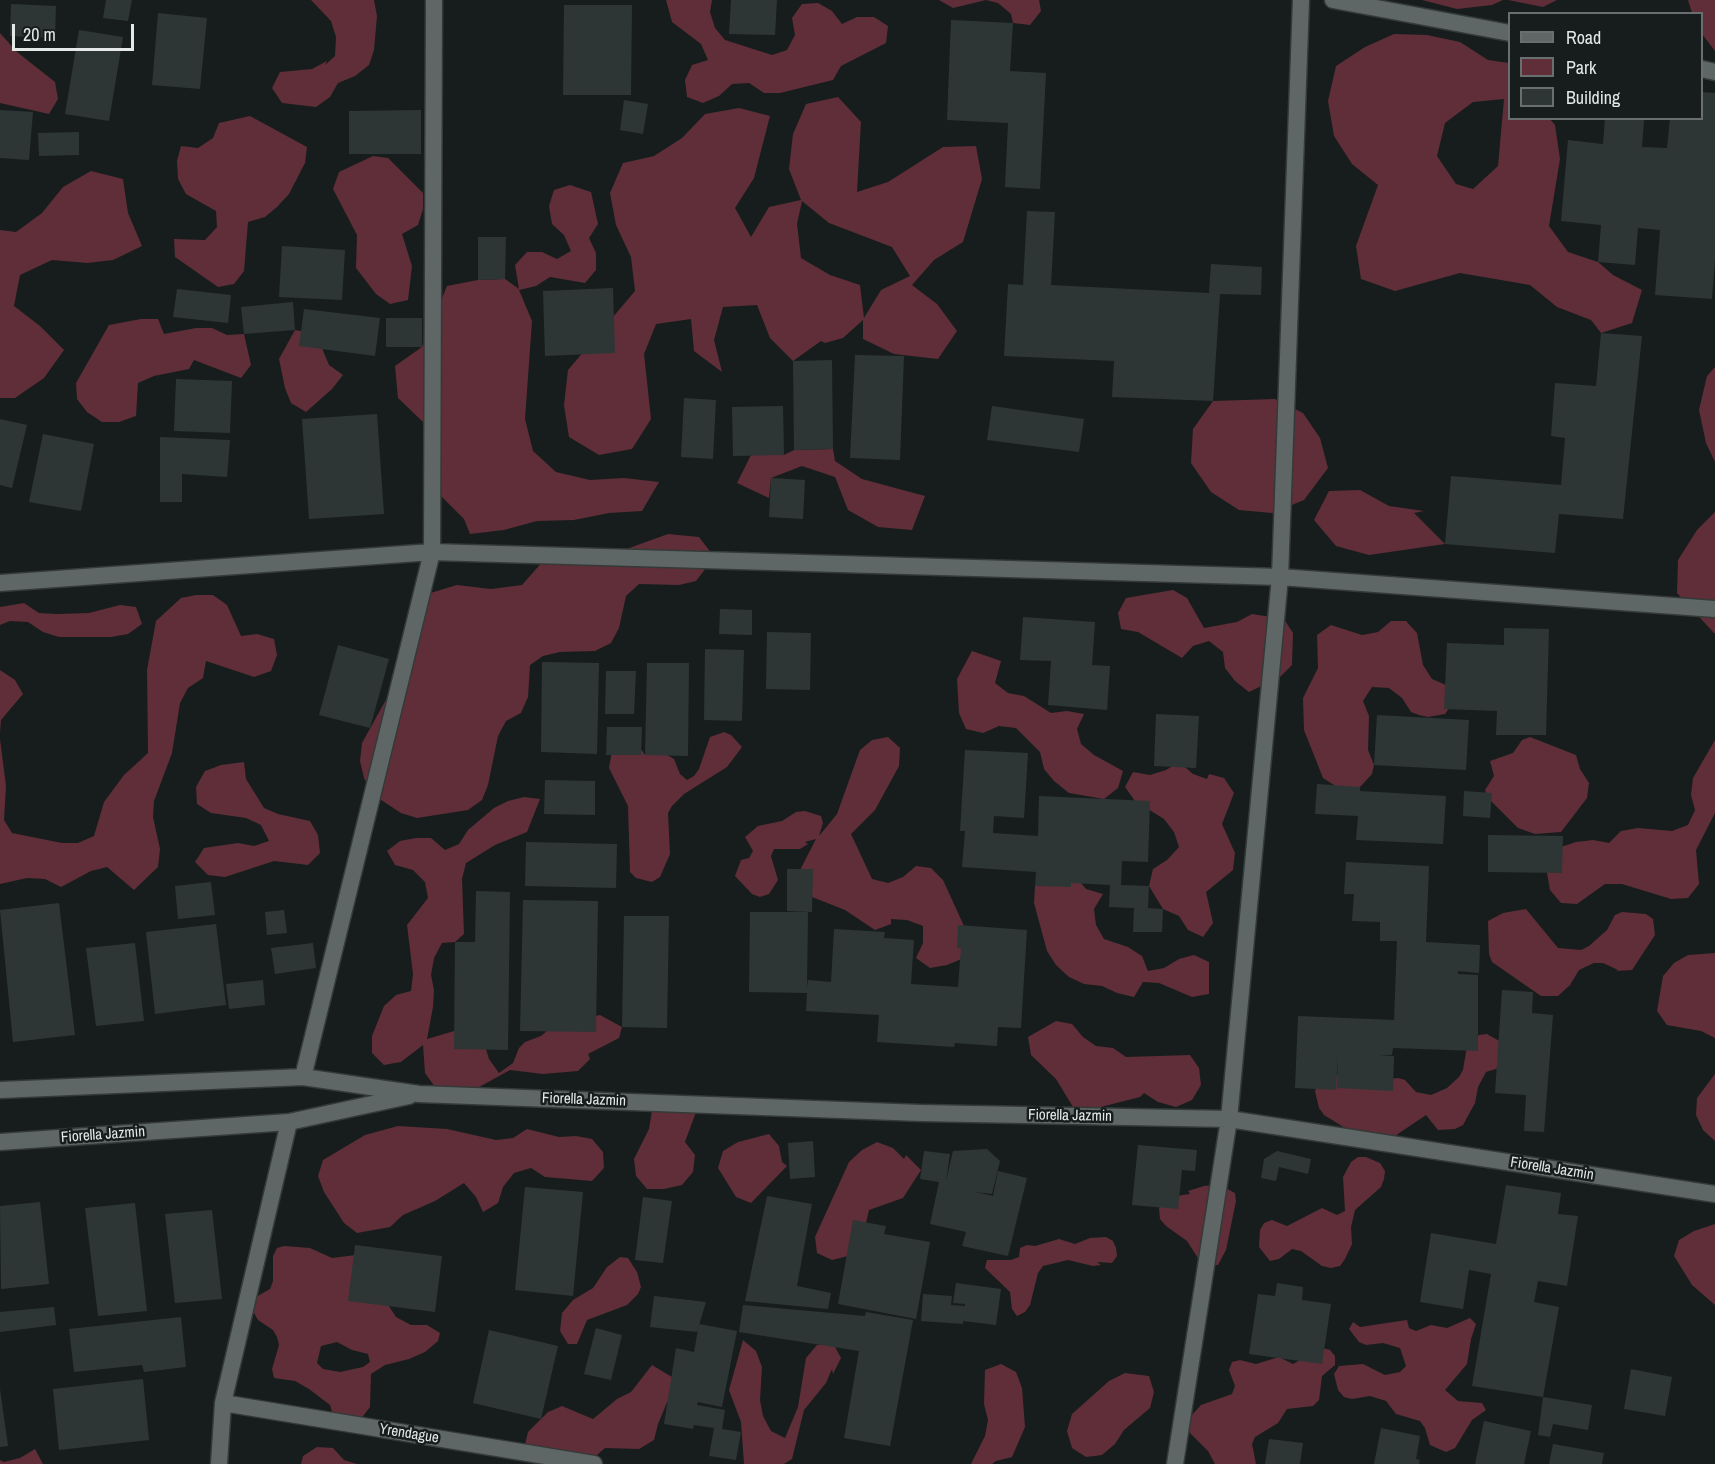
<!DOCTYPE html>
<html>
<head>
<meta charset="utf-8">
<style>
	body { margin:0 }
	#map { position:relative; width:1715px; height:1464px; overflow:hidden; background:#171d1d; font-family:"Archivo Narrow",sans-serif }
	canvas { display:block }
	.legend { position:absolute; left:1508px; top:12px; width:195px; height:108px; box-sizing:border-box; background:#171d1d; border:2px solid #696f6e; margin:0; padding:8px 10px; list-style:none; font-size:18px; color:#e4e9e8 }
	.legend li { display:flex; align-items:center; gap:12px; height:30px }
	.legend b { width:30px; border:2px solid #696f6e }
	.scale { position:absolute; left:12px; top:24px; width:122px; height:27px; box-sizing:border-box; border:3px solid #e4e9e8; border-top:0; padding-left:8px; font-size:18px; line-height:21px; white-space:nowrap; color:#e4e9e8; -webkit-text-stroke:4px #171d1d; paint-order:stroke }
</style>
</head>
<body>
<div id="map">
<canvas width="1715" height="1464"></canvas>
<ul class="legend">
<li><b style="height:8px;background:#5f6766"></b>Road</li>
<li><b style="height:16px;background:#5f2e38"></b>Park</li>
<li><b style="height:16px;background:#2e3635"></b>Building</li>
</ul>
<div class="scale">20 m</div>
</div>
<script>
const ctx = document.querySelector('canvas').getContext('2d');
ctx.lineJoin = 'round';
function fill(path, color) { ctx.fillStyle = color; ctx.fill(path, 'evenodd'); }
const poly = rows => new Path2D(rows.map(r => 'M' + r).join(''));
function stroke(path, color, width, dash) { ctx.strokeStyle = color; ctx.lineWidth = width; ctx.lineCap = dash ? 'butt' : 'round'; ctx.setLineDash(dash || []); ctx.stroke(path); }
function label(font, color, halo, rows, align = 'center') {
  ctx.font = font + ' "Archivo Narrow",sans-serif'; ctx.lineWidth = 5; ctx.setLineDash([]); ctx.textBaseline = 'middle'; ctx.strokeStyle = halo; ctx.fillStyle = color; for (const [text, x, y, turn = 0] of rows) {
    ctx.save(); ctx.translate(x, y); ctx.rotate((+turn || 0) * Math.PI / 180); ctx.textAlign = isNaN(turn) ? turn : align; if (halo) ctx.strokeText(text, 0, 0); ctx.fillText(text, 0, 0); ctx.restore();
  }
}
fill(poly([
	[311,0,374,0,377,16,374,50,369,65,355,76,338,83,330,97,316,107,282,103,272,88,280,72,312,69,327,61,325,65,335,56,336,37,331,21],
	[666,0,712,0,710,12,715,28,725,40,772,55,787,50,795,35,792,18,802,4,818,3,832,11,842,24,857,17,874,17,888,26,886,43,841,66,833,80,780,93,764,93,749,83,732,84,719,96,703,103,687,97,685,80,692,65,708,60,701,44,672,22],
	[939,0,1039,0,1041,11,1030,25,1013,23,1011,14,998,3,986,0,953,8],
	[1422,0,1503,0,1492,5,1457,9],
	[1508,0,1557,0,1543,7],
	[1688,0,1715,0,1715,51,1702,34,1702,14,1692,13],
	[0,33,17,52,55,82,58,99,49,114,0,103],
	[1394,34,1427,35,1460,42,1488,60,1509,63,1510,118,1550,119,1555,125,1560,159,1549,226,1568,252,1598,262,1613,275,1642,290,1632,323,1601,333,1591,320,1557,307,1530,285,1460,273,1395,291,1361,279,1356,246,1378,185,1352,164,1334,136,1328,101,1336,66,1365,47],
	[1504,99,1498,166,1473,189,1456,184,1437,156,1445,123,1473,102],
	[838,97,861,122,857,192,888,182,943,147,976,146,982,179,963,242,934,260,912,285,937,304,957,331,938,359,894,354,863,339,863,320,843,338,825,343,821,341,793,361,770,338,757,305,723,307,714,340,722,372,694,351,691,319,656,324,644,354,651,419,632,449,599,455,569,437,564,405,568,370,635,291,631,257,616,225,610,193,623,163,654,156,682,138,705,114,739,108,770,116,754,178,735,208,751,237,769,207,801,200,789,169,793,134,806,104],
	[802,201,829,223,892,247,910,276,881,290,864,318,860,285,830,275,801,258,797,224],
	[250,116,307,147,305,163,289,194,277,207,265,217,248,222,244,271,234,284,218,287,175,257,174,239,205,240,217,227,216,211,186,194,178,179,177,161,181,146,198,148,213,138,219,123],
	[373,156,388,158,423,193,423,209,418,225,402,234,412,266,408,300,390,304,376,294,356,268,357,235,333,189,339,172],
	[91,171,123,179,128,213,142,246,113,260,87,263,52,260,20,275,14,306,40,326,64,350,44,378,15,398,0,398,0,230,16,232,42,213,63,187],
	[570,185,591,192,598,224,589,238,596,253,596,270,585,283,550,277,536,286,519,290,532,321,525,419,533,451,556,472,590,480,624,478,659,482,642,511,609,513,574,520,537,521,504,530,470,534,464,519,440,495,430,462,423,422,398,398,395,366,422,347,447,286,478,280,505,279,519,289,515,265,527,252,542,252,557,259,571,251,564,235,552,224,549,206,554,190],
	[141,319,158,319,164,334,196,328,212,328,227,335,244,334,251,365,241,378,194,360,189,369,154,376,138,383,136,416,119,422,102,422,87,412,77,399,76,383,109,325],
	[295,330,316,334,329,365,343,375,332,389,306,412,291,403,285,388,279,359],
	[1715,367,1715,462,1706,443,1699,410,1707,376],
	[1275,399,1303,413,1320,438,1328,468,1304,500,1272,513,1239,510,1211,492,1191,463,1193,429,1213,401],
	[833,449,835,461,862,479,925,496,912,530,878,527,848,510,835,477,802,466,771,478,769,498,737,483,752,453,784,455,794,450],
	[1360,490,1389,506,1424,511,1414,513,1445,544,1369,555,1336,546,1314,520,1329,491],
	[1715,512,1715,633,1714,633,1677,593,1678,560,1697,530],
	[668,534,699,537,709,550,706,568,696,581,679,585,639,584,626,596,619,628,611,643,595,651,560,652,543,656,530,665,528,697,521,713,506,721,498,736,488,785,482,800,468,810,417,818,401,813,372,794,364,778,360,761,362,743,393,687,427,594,457,585,491,589,522,585,544,560,621,551],
	[1173,590,1187,598,1204,628,1237,622,1252,614,1284,619,1293,633,1292,665,1280,677,1249,692,1235,681,1225,668,1223,652,1209,641,1193,646,1182,658,1138,632,1121,629,1118,613,1126,598],
	[196,595,213,595,227,605,241,636,257,634,274,639,277,655,271,671,254,677,206,661,203,678,188,688,180,703,172,753,154,801,153,817,160,849,158,867,134,890,107,867,91,871,61,887,45,879,27,878,0,884,0,739,6,786,4,820,12,833,62,843,78,843,94,836,104,802,124,775,148,753,147,670,156,621,181,598],
	[24,603,39,613,57,614,89,613,120,605,136,607,142,624,128,634,111,637,59,637,43,632,28,622,10,621,0,625,0,607],
	[1391,621,1406,621,1417,633,1423,665,1432,679,1448,686,1450,707,1445,714,1428,717,1419,715,1411,712,1402,698,1389,688,1372,687,1363,701,1369,716,1368,750,1374,765,1372,774,1360,787,1337,787,1323,778,1304,730,1303,698,1318,668,1317,635,1331,625,1362,635,1378,632],
	[972,651,1001,661,995,683,1008,693,1024,696,1051,713,1067,711,1084,714,1077,729,1081,744,1094,755,1123,771,1118,788,1104,799,1069,793,1054,781,1044,769,1040,752,1016,728,999,726,983,733,966,729,959,713,957,679],
	[0,670,15,680,23,694,1,720,0,733],
	[724,732,731,735,742,747,727,767,684,794,672,806,668,813,670,854,660,877,652,882,636,878,630,872,628,806,609,768,612,751,640,748,645,755,667,755,674,759,680,774,687,780,694,776,699,769,710,737],
	[888,737,900,748,899,766,875,810,851,834,872,879,888,883,903,877,916,866,931,868,943,880,964,926,964,958,947,965,930,968,916,958,923,943,923,926,907,920,891,919,891,924,875,930,845,910,812,897,801,885,801,868,816,839,805,842,808,844,800,849,774,849,771,856,778,880,769,894,760,897,752,894,735,876,741,860,749,858,753,851,745,837,758,826,782,821,796,812,805,811,821,816,823,823,819,836,837,814,860,750,872,740],
	[1530,737,1576,755,1580,769,1589,783,1587,798,1561,832,1535,834,1518,828,1488,798,1485,790,1494,776,1490,761,1513,753,1522,740],
	[1715,740,1715,813,1696,850,1699,884,1688,898,1671,899,1622,884,1605,884,1577,904,1561,903,1550,890,1547,873,1550,857,1561,847,1576,842,1593,840,1609,843,1621,831,1638,828,1672,831,1688,825,1695,810,1691,795,1693,778],
	[244,762,246,779,264,808,278,814,310,821,318,835,320,853,308,865,274,861,225,877,208,875,195,862,204,848,238,843,254,846,269,841,261,825,246,818,211,813,197,804,196,787,205,771,221,765],
	[1179,762,1193,774,1207,779,1209,774,1224,778,1234,793,1222,824,1235,853,1233,870,1206,892,1213,923,1203,937,1188,930,1179,916,1163,909,1149,886,1153,869,1167,860,1179,847,1174,832,1164,819,1135,801,1125,787,1133,772,1150,775,1166,770],
	[524,797,540,799,527,832,495,845,466,863,462,879,464,934,455,942,442,943,434,958,431,975,434,990,433,1007,427,1039,461,1029,482,1036,489,1059,499,1073,513,1063,519,1048,525,1042,541,1036,553,1026,600,1015,622,1027,619,1038,588,1054,590,1059,578,1071,543,1074,510,1070,472,1091,440,1094,425,1073,423,1045,401,1062,384,1065,372,1053,372,1036,384,1006,396,995,411,991,413,974,407,925,428,898,425,882,413,870,395,865,387,851,400,841,416,838,431,838,445,850,459,844,468,830,494,808,508,801],
	[1076,877,1086,889,1103,894,1094,909,1096,925,1104,939,1128,947,1142,956,1148,971,1164,968,1179,959,1194,955,1209,962,1209,994,1192,997,1159,983,1143,982,1134,997,1117,993,1102,986,1084,984,1069,977,1056,965,1047,951,1034,903,1035,886],
	[1526,909,1558,948,1581,950,1589,946,1607,930,1615,915,1622,912,1646,914,1653,919,1655,935,1632,970,1616,971,1618,970,1603,963,1594,963,1579,970,1570,985,1558,996,1541,996,1492,962,1489,954,1488,921,1503,913],
	[1715,953,1715,1038,1701,1031,1667,1025,1657,1011,1663,976,1674,963,1688,955],
	[1056,1021,1072,1024,1083,1037,1096,1046,1113,1048,1126,1057,1190,1055,1199,1068,1201,1085,1192,1100,1176,1107,1158,1102,1144,1093,1140,1097,1089,1110,1073,1107,1056,1079,1031,1055,1028,1037],
	[1487,1034,1501,1042,1502,1067,1486,1072,1478,1087,1475,1103,1463,1125,1455,1129,1438,1130,1426,1115,1392,1138,1353,1133,1324,1115,1319,1108,1315,1091,1318,1083,1332,1076,1349,1073,1381,1080,1398,1078,1405,1080,1416,1092,1431,1095,1447,1088,1459,1077,1463,1070,1467,1046,1479,1035],
	[1715,1074,1715,1141,1703,1130,1696,1115,1697,1098],
	[653,1104,696,1112,685,1142,695,1155,693,1172,682,1185,664,1189,647,1189,636,1176,634,1159,649,1129],
	[398,1126,447,1129,496,1140,513,1138,527,1129,559,1137,576,1136,592,1139,603,1152,604,1168,592,1181,545,1177,531,1168,514,1173,503,1187,498,1203,483,1212,476,1197,464,1183,435,1201,403,1215,390,1227,357,1233,344,1223,324,1192,318,1176,323,1160,365,1135],
	[769,1134,779,1146,782,1162,787,1166,751,1203,736,1197,718,1168,723,1151,738,1142],
	[877,1142,893,1148,904,1159,906,1155,921,1170,903,1198,869,1210,865,1227,848,1256,832,1260,817,1253,815,1237,849,1162,862,1150],
	[1358,1157,1366,1157,1380,1163,1385,1171,1384,1179,1381,1187,1355,1210,1351,1227,1352,1244,1345,1259,1340,1266,1331,1268,1322,1266,1301,1251,1292,1249,1279,1259,1270,1261,1259,1247,1260,1230,1264,1223,1272,1220,1287,1226,1322,1208,1337,1215,1345,1211,1343,1177,1351,1162],
	[1220,1185,1235,1193,1236,1201,1226,1250,1218,1265,1209,1265,1201,1263,1187,1241,1166,1226,1160,1219,1159,1209,1161,1202,1168,1197,1190,1194,1188,1191,1204,1186],
	[1715,1224,1715,1305,1692,1285,1674,1256,1679,1240,1694,1231],
	[1106,1237,1113,1241,1116,1248,1117,1256,1112,1263,1097,1262,1101,1265,1093,1266,1068,1260,1043,1266,1038,1273,1030,1305,1025,1312,1017,1316,1012,1309,1010,1292,985,1268,987,1260,1011,1260,1019,1257,1020,1248,1027,1245,1035,1246,1059,1239,1075,1244,1090,1238],
	[284,1246,310,1248,332,1258,356,1255,396,1317,411,1325,427,1325,440,1333,438,1341,425,1352,409,1359,385,1365,371,1374,370,1407,360,1420,335,1421,330,1405,309,1389,295,1381,274,1378,272,1369,279,1345,277,1337,273,1330,258,1320,254,1313,253,1305,256,1297,270,1289,273,1281,273,1256,277,1248],
	[337,1342,352,1350,368,1354,370,1362,363,1367,340,1372,323,1369,317,1363,321,1346],
	[620,1257,628,1258,637,1272,641,1287,638,1294,627,1305,587,1320,577,1344,568,1344,560,1331,562,1313,573,1300,593,1288,607,1267],
	[1470,1318,1476,1324,1471,1339,1467,1364,1445,1390,1458,1401,1482,1403,1486,1410,1472,1420,1455,1448,1446,1452,1430,1445,1425,1428,1420,1421,1396,1414,1386,1401,1370,1396,1352,1399,1344,1397,1338,1390,1334,1374,1339,1366,1363,1364,1385,1375,1400,1372,1406,1366,1400,1348,1383,1343,1366,1345,1359,1342,1349,1329,1353,1322,1360,1327,1407,1320,1409,1328,1416,1331,1431,1325,1447,1328],
	[743,1340,756,1351,762,1367,760,1400,763,1416,771,1431,785,1438,798,1407,806,1358,817,1345,834,1345,841,1358,833,1374,832,1369,826,1383,804,1410,792,1459,784,1464,744,1464,741,1422,729,1390],
	[1322,1348,1330,1350,1335,1356,1335,1365,1322,1376,1319,1400,1313,1406,1287,1409,1278,1423,1255,1437,1252,1444,1256,1464,1215,1464,1208,1451,1190,1433,1188,1425,1190,1417,1201,1405,1232,1394,1235,1386,1229,1370,1232,1362,1240,1360,1256,1364,1279,1357,1293,1364],
	[1001,1364,1016,1372,1022,1388,1025,1427,1012,1457,996,1461,992,1464,971,1464,985,1436,988,1420,984,1404,985,1370],
	[652,1365,672,1377,671,1393,658,1424,654,1440,639,1449,605,1448,587,1464,537,1464,524,1449,528,1432,548,1412,562,1406,593,1419,617,1399,631,1392],
	[1125,1373,1149,1376,1154,1392,1150,1408,1124,1430,1115,1444,1102,1455,1086,1457,1072,1448,1067,1431,1072,1414,1109,1381],
	[317,1447,333,1448,344,1460,357,1464,301,1464,303,1456],
	[35,1449,43,1464,50,1464,0,1464,0,1460,4,1462,20,1458]
]), '#5f2e38');
fill(poly([
	[106,0,132,0,128,21,103,18],
	[731,0,777,0,775,35,729,34],
	[11,4,56,6,55,38,10,36],
	[564,5,632,5,631,95,563,95],
	[158,13,207,18,200,89,152,85],
	[951,20,1013,23,1010,71,1046,73,1040,189,1005,187,1008,123,947,120],
	[79,30,123,37,109,121,65,114],
	[1702,92,1715,93,1715,259,1712,299,1655,295,1660,230,1638,228,1635,265,1598,262,1601,225,1561,221,1568,140,1603,144,1605,118,1644,120,1642,147,1667,148,1670,118,1702,118],
	[624,100,648,104,643,134,620,130],
	[0,110,33,112,29,160,0,158],
	[421,110,421,154,349,154,349,111],
	[79,132,79,155,39,156,38,133],
	[1027,211,1055,212,1051,285,1209,293,1211,264,1262,267,1261,295,1220,294,1213,401,1112,397,1114,361,1004,356,1008,284,1023,285],
	[478,237,506,237,505,279,478,280],
	[282,246,345,250,342,300,279,297],
	[613,288,615,353,545,356,543,291],
	[177,289,231,295,228,323,173,317],
	[293,302,295,330,244,334,241,307],
	[304,309,380,318,375,356,299,346],
	[386,318,422,318,422,347,386,347],
	[1601,333,1642,336,1623,519,1559,514,1555,553,1445,544,1451,476,1561,485,1565,438,1551,436,1555,383,1596,386],
	[855,355,904,356,900,460,850,458],
	[832,360,833,449,794,450,793,361],
	[176,379,232,381,230,433,174,431],
	[684,398,716,400,713,459,681,457],
	[783,406,784,455,733,456,732,407],
	[992,406,1084,419,1079,452,987,440],
	[377,414,384,514,309,519,302,419],
	[0,419,27,425,12,488,0,485],
	[43,434,94,444,81,511,29,502],
	[160,437,230,440,227,477,182,474,182,502,160,502],
	[771,478,805,480,803,519,769,517],
	[720,609,752,610,752,635,719,634],
	[1023,617,1095,622,1092,665,1110,666,1107,710,1048,705,1051,661,1020,660],
	[1504,628,1549,629,1546,735,1496,735,1497,711,1444,709,1447,643,1504,645],
	[767,632,811,633,810,690,766,689],
	[338,645,389,659,370,728,319,715],
	[705,649,744,650,742,721,704,720],
	[542,662,599,663,597,754,541,752],
	[647,663,689,663,688,756,645,755],
	[606,671,636,671,634,714,605,714],
	[1156,714,1199,716,1196,768,1154,766],
	[1377,715,1469,720,1466,770,1374,765],
	[607,727,642,727,641,755,606,755],
	[965,750,1028,753,1024,818,994,816,993,833,1038,836,1039,796,1150,801,1148,862,1122,861,1121,885,1149,886,1148,908,1163,909,1162,932,1133,932,1134,908,1109,907,1110,885,1071,883,1071,887,1035,886,1036,872,962,867,965,831,960,831],
	[545,780,595,781,595,815,544,814],
	[1317,784,1360,787,1360,791,1446,796,1443,844,1356,840,1358,816,1315,814],
	[1464,791,1492,793,1490,818,1463,816],
	[1488,835,1563,836,1562,873,1488,872],
	[526,842,617,844,616,888,525,886],
	[1346,862,1429,866,1426,942,1480,945,1479,973,1458,971,1458,974,1478,975,1478,1051,1393,1048,1392,1055,1379,1056,1394,1056,1393,1091,1337,1088,1338,1054,1336,1090,1295,1088,1298,1016,1394,1020,1397,941,1380,941,1380,922,1352,921,1354,894,1344,894],
	[787,869,813,869,812,912,787,911],
	[211,882,215,915,178,919,175,886],
	[476,891,510,892,508,1050,454,1049,455,942,475,942],
	[523,900,598,901,596,1032,520,1031],
	[59,903,75,1035,13,1042,0,910],
	[284,910,287,933,267,935,265,912],
	[750,912,808,912,807,987,808,980,831,982,834,929,885,932,884,938,914,940,911,984,958,987,961,948,957,948,958,925,1027,930,1021,1028,998,1027,997,1046,955,1043,954,1047,877,1042,879,1015,806,1011,807,993,749,992],
	[624,916,669,916,667,1028,622,1027],
	[216,924,226,1005,155,1014,146,932],
	[135,943,144,1021,96,1026,86,948],
	[313,943,316,968,275,974,271,948],
	[263,980,265,1005,229,1009,226,984],
	[1502,990,1533,992,1532,1013,1553,1015,1544,1132,1524,1131,1526,1095,1495,1093],
	[813,1141,815,1177,790,1179,788,1143],
	[1138,1145,1197,1150,1195,1171,1182,1170,1178,1209,1132,1205],
	[987,1149,1000,1161,992,1194,975,1192,993,1196,998,1171,1027,1178,1008,1256,962,1246,966,1232,930,1224,939,1182,920,1179,924,1151,950,1154,946,1181,953,1151],
	[1277,1151,1311,1159,1308,1174,1279,1167,1276,1181,1261,1178,1264,1159],
	[1506,1185,1561,1193,1558,1214,1578,1216,1567,1286,1538,1281,1534,1302,1559,1307,1543,1397,1472,1386,1491,1274,1469,1270,1463,1309,1420,1302,1431,1233,1496,1244],
	[525,1187,583,1192,573,1296,515,1290],
	[767,1196,812,1204,797,1286,831,1293,828,1309,745,1301],
	[643,1197,672,1201,663,1263,635,1260],
	[40,1202,49,1284,1,1289,0,1206],
	[135,1203,147,1311,98,1316,85,1208],
	[212,1210,222,1299,175,1303,165,1214],
	[853,1220,886,1226,884,1234,930,1242,916,1319,838,1304],
	[355,1245,442,1256,435,1312,348,1301],
	[956,1283,1001,1289,996,1325,963,1321,963,1324,921,1321,923,1294,952,1296,951,1305,965,1306,965,1304,953,1303],
	[1277,1283,1303,1287,1302,1300,1331,1304,1322,1364,1249,1354,1258,1294,1275,1296],
	[654,1296,706,1302,697,1332,650,1327],
	[743,1305,865,1316,866,1312,913,1320,890,1446,844,1438,859,1351,739,1332],
	[54,1307,56,1325,0,1332,0,1312],
	[181,1317,186,1367,144,1372,142,1365,74,1372,69,1329],
	[699,1324,737,1331,722,1407,698,1402,697,1405,725,1410,722,1429,741,1432,736,1460,709,1456,714,1428,694,1425,693,1429,664,1424,676,1348,694,1352],
	[596,1328,622,1335,611,1380,584,1374],
	[489,1330,558,1346,541,1419,473,1403],
	[1631,1369,1672,1377,1665,1416,1624,1409],
	[143,1379,149,1440,59,1450,53,1389],
	[0,1389,8,1446,0,1447],
	[1543,1397,1592,1405,1588,1430,1553,1424,1550,1437,1538,1435],
	[1484,1421,1531,1431,1524,1464,1475,1464],
	[1381,1428,1420,1436,1416,1459,1420,1460,1419,1464,1374,1464],
	[1269,1439,1303,1443,1300,1464,1265,1464],
	[1553,1444,1604,1453,1602,1464,1549,1464]
]), '#2e3635');
const minor = poly([
	[1333,0,1510,33],
	[1702,69,1715,72],
	[0,583,432,552,434,0],
	[303,1077,432,552,1280,577,1715,609],
	[0,1090,303,1077,419,1094,921,1113,1229,1119,1715,1194],
	[0,1142,289,1122,409,1096],
	[223,1403,594,1464],
	[219,1464,223,1403,289,1122],
	[1175,1464,1229,1119,1280,577,1301,0]
]);
stroke(minor, '#343a38', 19);
stroke(minor, '#5f6766', 16);
label('15px', '#e4e9e8', '#171d1d', [
	["Fiorella Jazmin",584,1100,2],
	["Fiorella Jazmin",1070,1116,1],
	["Fiorella Jazmin",103,1135,-4],
	["Fiorella Jazmin",1552,1169,9],
	["Yrendague",409,1434,9]
]);
</script>
</body>
</html>
